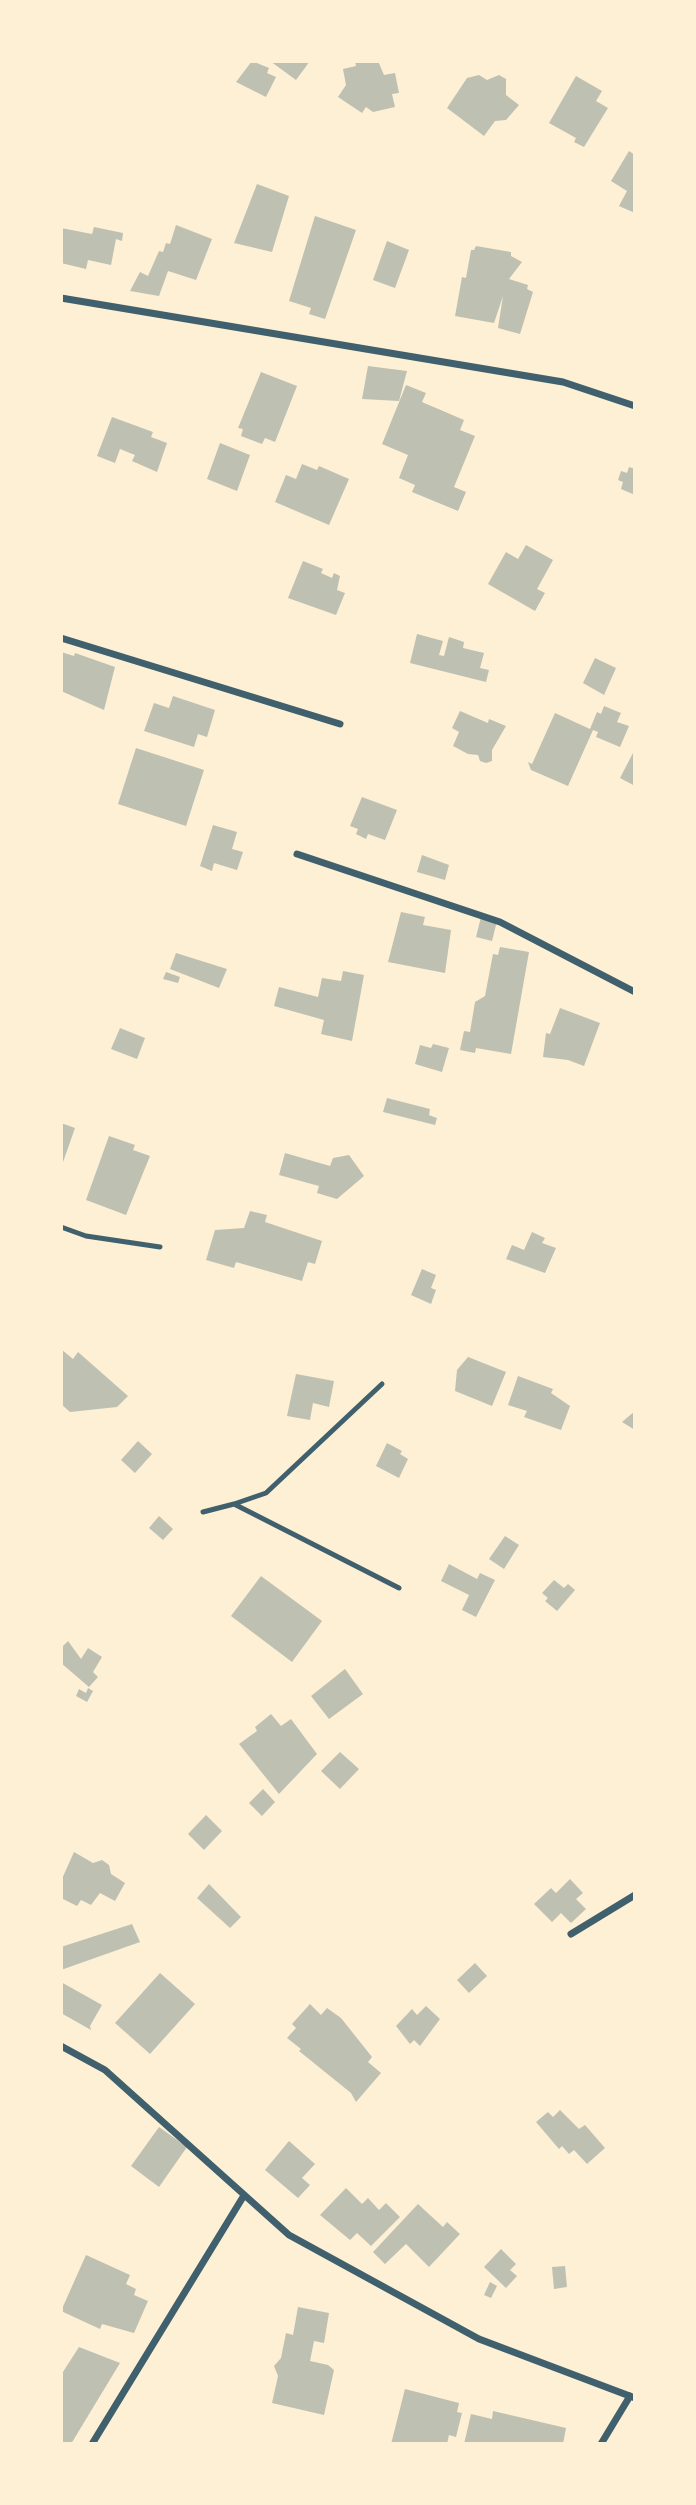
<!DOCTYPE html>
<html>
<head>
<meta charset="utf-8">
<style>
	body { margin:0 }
	#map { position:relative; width:696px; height:2505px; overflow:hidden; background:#fdf0d5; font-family:Literata,serif }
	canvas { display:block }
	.frame { position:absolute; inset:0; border:63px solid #fdf0d5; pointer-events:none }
</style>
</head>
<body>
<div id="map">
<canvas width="696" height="2505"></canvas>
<div class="frame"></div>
</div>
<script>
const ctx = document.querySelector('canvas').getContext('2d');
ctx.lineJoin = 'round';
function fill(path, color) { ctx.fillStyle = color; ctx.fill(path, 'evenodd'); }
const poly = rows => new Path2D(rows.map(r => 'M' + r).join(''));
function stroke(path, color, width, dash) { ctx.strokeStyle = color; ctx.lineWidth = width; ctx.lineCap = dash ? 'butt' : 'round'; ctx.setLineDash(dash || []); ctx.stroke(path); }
fill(poly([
	[252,61,269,68,267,73,276,77,266,97,236,82],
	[270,61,310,61,296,80],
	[355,61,378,61,384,75,395,73,399,93,392,94,395,107,373,112,366,107,362,113,338,97,346,85,343,69,356,66],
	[479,75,487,80,499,75,506,79,506,95,519,105,506,120,495,121,484,136,447,108,467,78],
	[576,76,602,91,596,101,608,108,584,147,574,142,576,138,549,123],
	[629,151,635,155,635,213,619,206,627,191,611,181],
	[257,184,289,196,272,252,234,243],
	[315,216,356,230,325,319,309,314,311,308,289,301],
	[176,225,212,239,196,280,168,271,159,296,130,291,140,272,148,276,159,251,163,252,166,243,170,244],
	[94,227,123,233,122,241,116,239,111,265,88,260,86,269,61,263,61,228,92,234],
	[387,241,409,250,395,288,373,280],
	[476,246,511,252,511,256,522,262,509,279,528,285,527,289,533,292,520,334,498,328,503,296,494,323,455,316,462,277,466,278,471,250,474,250],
	[368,366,407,371,399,401,362,399],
	[261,372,297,386,275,442,265,438,262,444,241,436,243,429,238,428],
	[406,385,426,393,422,402,464,420,460,430,475,436,454,487,466,492,458,511,412,492,415,485,399,478,408,455,382,444],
	[112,417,153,432,151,437,167,443,157,472,132,461,135,455,120,449,115,463,97,456],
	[220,443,250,455,237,491,207,479],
	[302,464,317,470,319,466,349,479,329,525,275,502,286,475,296,479],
	[629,467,635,469,635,495,621,489,623,482,618,480,621,471,627,473],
	[526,545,553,560,537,589,545,593,535,611,488,584,506,552,518,559],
	[303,561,323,569,321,573,332,578,334,573,340,576,337,590,345,593,336,615,288,598],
	[417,634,443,641,439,655,444,656,449,637,464,642,463,648,484,653,480,668,489,670,486,682,410,663],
	[61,652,74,656,75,653,115,667,104,710,61,691],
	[595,658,616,668,604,695,583,683],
	[173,696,215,710,207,737,198,734,194,747,144,731,154,703,169,708],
	[604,706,621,713,617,722,629,726,620,747,596,737,598,732,593,730,568,786,531,770,528,762,532,764,555,713,590,729,597,712,601,714],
	[460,711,488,723,489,719,506,726,492,750,492,761,486,763,480,761,478,755,468,754,453,746,459,732,452,728],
	[136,748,204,770,186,826,118,804],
	[633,753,635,754,635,786,620,778],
	[362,797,397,810,385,840,368,834,366,839,356,834,358,829,350,826],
	[213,825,237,832,232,849,243,852,237,870,214,863,212,871,200,866],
	[422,855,449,865,445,880,417,872],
	[401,912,425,917,423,925,451,930,445,973,388,962],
	[481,917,497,921,492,941,476,937],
	[500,947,529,952,511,1054,476,1048,475,1053,460,1050,464,1031,470,1032,475,1002,485,996,493,954,498,955],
	[176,953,227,969,219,988,170,969],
	[343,971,364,975,352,1041,321,1034,324,1020,274,1006,279,987,318,997,322,978,341,981],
	[166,972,180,977,178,983,163,979],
	[560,1008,600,1023,584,1066,568,1060,543,1057,546,1033,550,1034],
	[120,1028,145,1038,137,1059,111,1049],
	[433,1044,449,1048,442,1072,415,1064,420,1045,431,1048],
	[387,1098,430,1109,429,1115,437,1118,435,1125,383,1112],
	[61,1123,75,1128,62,1165,61,1165],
	[109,1136,135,1145,133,1150,150,1156,126,1215,86,1200],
	[285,1153,330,1166,333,1158,349,1155,364,1176,337,1199,317,1193,319,1186,279,1175],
	[250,1211,267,1215,265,1222,322,1241,315,1264,308,1262,302,1281,236,1262,234,1268,206,1260,215,1230,244,1228],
	[532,1232,545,1238,542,1243,556,1248,545,1273,506,1259,512,1245,524,1250],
	[422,1269,436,1275,431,1288,436,1290,431,1304,411,1295],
	[61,1349,73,1359,78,1352,128,1396,117,1407,70,1412,61,1404],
	[468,1357,506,1372,492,1406,455,1391,457,1370],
	[296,1374,334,1381,329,1407,313,1403,310,1420,287,1416],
	[518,1376,553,1389,551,1393,570,1406,561,1430,524,1417,527,1411,508,1405],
	[635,1411,635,1430,622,1422],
	[138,1441,152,1454,135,1473,121,1460],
	[387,1443,402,1451,400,1454,408,1459,399,1478,376,1466],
	[159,1516,173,1529,163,1540,149,1528],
	[505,1536,519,1545,504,1569,489,1559],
	[449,1564,477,1579,480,1573,495,1580,476,1617,462,1610,469,1595,441,1581],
	[261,1576,322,1621,292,1662,231,1616],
	[554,1580,564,1588,568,1584,575,1590,557,1611,545,1601,548,1598,542,1593],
	[68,1641,81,1659,88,1648,102,1657,93,1672,98,1677,89,1687,61,1663,61,1648],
	[345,1669,363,1694,329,1719,311,1696],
	[88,1688,93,1691,87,1702,76,1696,79,1689,86,1693],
	[271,1714,281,1726,291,1719,317,1754,279,1794,239,1744,257,1731,255,1727],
	[340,1752,359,1769,340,1789,321,1771],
	[263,1789,275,1802,262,1816,249,1803],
	[206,1815,222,1831,204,1850,188,1834],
	[74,1852,93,1863,102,1860,109,1865,111,1874,125,1883,115,1901,100,1893,91,1905,81,1900,77,1906,61,1898,61,1881],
	[570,1879,583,1893,576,1899,586,1909,571,1923,561,1913,552,1922,534,1904,551,1888,556,1893],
	[209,1884,241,1917,230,1928,197,1898],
	[132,1924,140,1942,61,1970,61,1947],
	[475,1963,487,1976,469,1993,457,1980],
	[160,1973,195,2004,150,2054,115,2023],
	[61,1982,102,2005,90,2026,91,2030,61,2013],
	[310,2004,321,2015,327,2008,341,2018,372,2057,368,2062,381,2073,356,2102,351,2093,299,2051,301,2049,287,2038,296,2028,292,2024],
	[426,2006,440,2019,420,2046,414,2040,410,2044,396,2026,412,2009,417,2015],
	[560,2110,579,2129,585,2125,605,2148,587,2164,574,2150,569,2154,562,2146,559,2149,536,2122,548,2112,553,2117],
	[159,2127,187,2147,159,2187,131,2166],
	[289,2141,315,2164,302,2178,310,2185,298,2198,265,2170],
	[346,2188,362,2204,368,2198,379,2210,386,2203,400,2217,371,2246,357,2233,350,2240,320,2215],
	[418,2204,443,2227,447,2222,460,2234,429,2267,406,2244,385,2264,373,2252],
	[501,2249,516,2264,510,2270,517,2276,506,2288,484,2267],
	[86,2255,130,2275,126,2284,136,2289,134,2295,148,2301,134,2333,102,2324,100,2329,61,2311],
	[565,2266,567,2287,554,2289,552,2267],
	[490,2282,497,2286,491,2298,484,2295],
	[298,2307,329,2313,324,2343,314,2341,310,2361,328,2365,334,2370,324,2415,272,2403,278,2376,274,2366,281,2358,286,2333,293,2335],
	[79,2347,120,2363,71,2444,61,2444,61,2375],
	[405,2389,459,2403,457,2412,462,2413,456,2437,449,2435,447,2444,391,2444],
	[493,2411,566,2428,563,2444,464,2444,471,2414,492,2419]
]), '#bec0b2');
stroke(poly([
	[61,1227,86,1236,160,1247],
	[234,1504,266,1493,382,1384],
	[203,1512,234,1504,399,1588]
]), '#3f606c', 5);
stroke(poly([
	[61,298,563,382,635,406],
	[61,638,340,724],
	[297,854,500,922,635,992],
	[571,1934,635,1895],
	[61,2046,105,2070,289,2235,479,2339,635,2398],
	[92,2444,243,2197],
	[601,2444,630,2396]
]), '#3f606c', 7);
</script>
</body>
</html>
